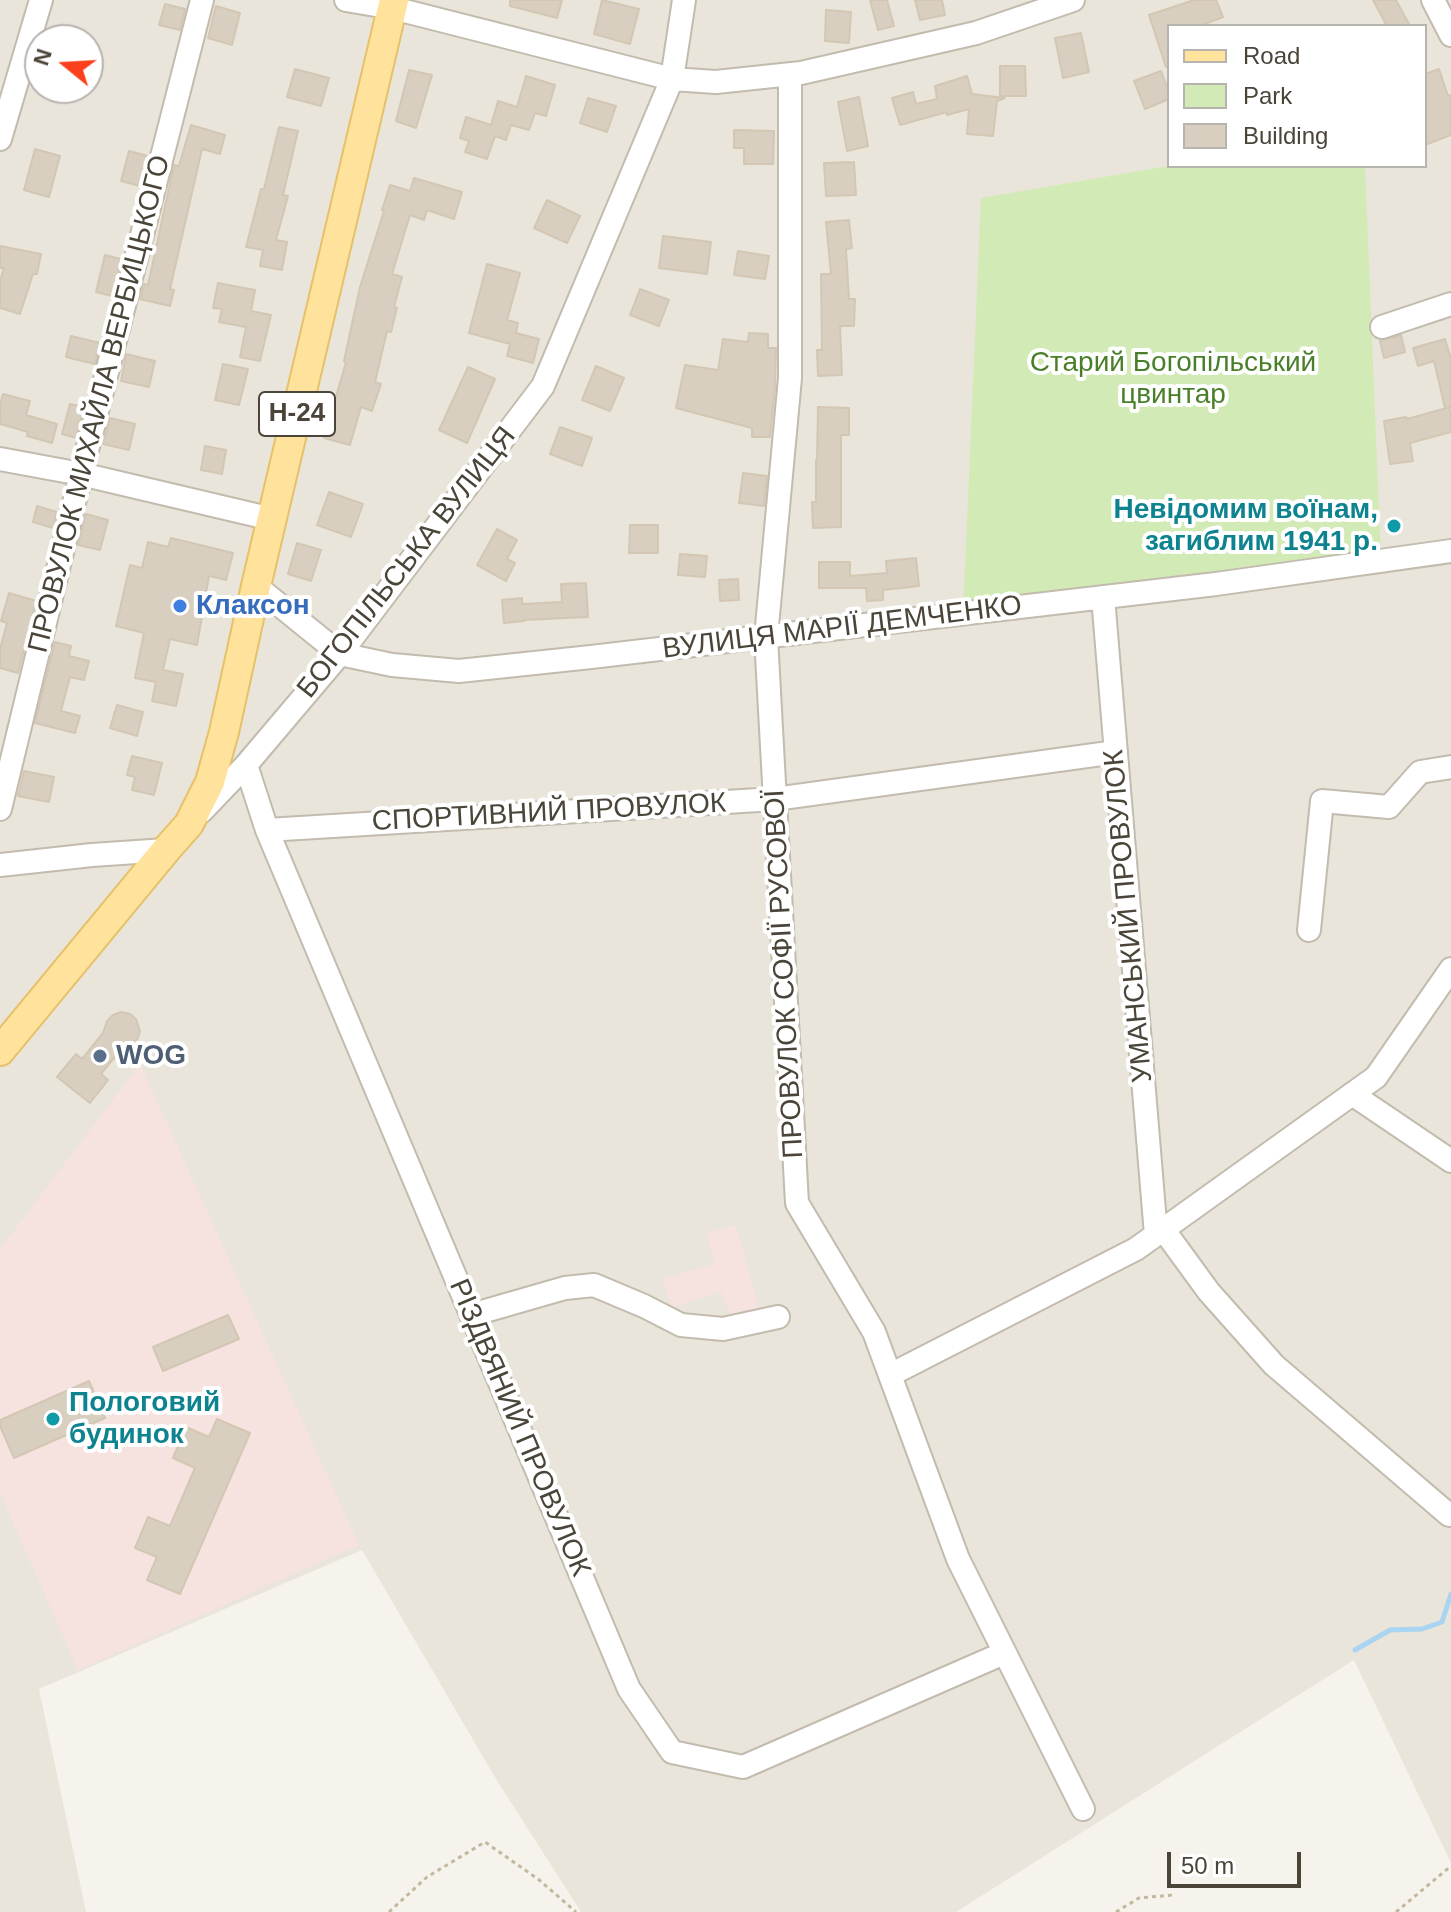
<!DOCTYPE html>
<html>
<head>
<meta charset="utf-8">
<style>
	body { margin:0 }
	#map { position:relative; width:1451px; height:1912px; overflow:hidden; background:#f6f3ec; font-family:Helvetica,sans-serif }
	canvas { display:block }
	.legend { position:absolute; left:1167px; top:24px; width:260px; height:144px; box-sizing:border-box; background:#fff; border:2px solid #b7b4b0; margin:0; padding:10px 14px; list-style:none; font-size:24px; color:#4b4439 }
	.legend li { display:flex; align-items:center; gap:16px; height:40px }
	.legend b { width:40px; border:2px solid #b7b4b0 }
	.north { position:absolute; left:24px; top:24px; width:80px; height:80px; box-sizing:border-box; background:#fff; border:2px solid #b7b4b0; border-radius:50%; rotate:288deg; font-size:22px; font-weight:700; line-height:32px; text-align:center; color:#4b4439 }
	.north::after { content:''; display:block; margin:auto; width:28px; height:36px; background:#fc3f1d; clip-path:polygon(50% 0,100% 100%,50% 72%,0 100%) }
	.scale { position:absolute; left:1167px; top:1852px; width:134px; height:36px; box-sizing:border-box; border:4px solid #4b4439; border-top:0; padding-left:10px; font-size:24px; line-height:28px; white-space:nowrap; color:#4b4439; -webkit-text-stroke:6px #fff; paint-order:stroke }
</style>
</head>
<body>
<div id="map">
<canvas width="1451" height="1912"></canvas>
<ul class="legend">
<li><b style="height:10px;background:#ffe39c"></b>Road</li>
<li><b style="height:22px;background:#d2eab5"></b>Park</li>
<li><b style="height:22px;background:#d8cfc1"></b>Building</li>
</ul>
<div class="north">N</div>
<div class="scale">50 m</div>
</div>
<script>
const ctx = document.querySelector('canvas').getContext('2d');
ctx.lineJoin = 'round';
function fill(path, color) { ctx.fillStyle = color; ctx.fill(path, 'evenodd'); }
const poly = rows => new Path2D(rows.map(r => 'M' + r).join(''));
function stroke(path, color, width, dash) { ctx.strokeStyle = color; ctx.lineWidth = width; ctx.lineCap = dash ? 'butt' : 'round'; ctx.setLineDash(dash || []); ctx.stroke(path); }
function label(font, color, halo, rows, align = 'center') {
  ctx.font = font + ' Helvetica,sans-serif'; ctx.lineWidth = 8; ctx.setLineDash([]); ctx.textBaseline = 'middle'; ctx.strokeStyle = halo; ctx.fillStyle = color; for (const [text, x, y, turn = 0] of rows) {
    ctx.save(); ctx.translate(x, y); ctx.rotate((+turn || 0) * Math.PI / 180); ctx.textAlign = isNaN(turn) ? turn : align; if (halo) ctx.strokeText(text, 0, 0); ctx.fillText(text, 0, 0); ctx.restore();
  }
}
fill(poly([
	[0,0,1451,0,1451,1863,1354,1660,956,1912,581,1912,496,1779,362,1550,39,1689,86,1912,0,1912],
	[1169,26,1425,26,1425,166,1169,166],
	[40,40,88,40,88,88,40,88]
]), '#eae5da');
fill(poly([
	[140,1064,359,1545,78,1670,0,1493,0,1249],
	[736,1225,760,1312,732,1320,721,1292,671,1307,663,1279,714,1264,707,1233]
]), '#f6e3e0');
fill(poly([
	[1169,166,1365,166,1381,561,963,614,981,198]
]), '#d2eab5');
stroke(poly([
	[1355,1650,1390,1630,1422,1629,1442,1622,1451,1594]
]), '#a9d4f2', 5);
const building = poly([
	[510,0,562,0,557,18,510,6,510,0],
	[602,0,639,9,630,44,594,34,602,0],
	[870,0,887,0,894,26,878,30,870,0],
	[915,0,942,0,945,15,920,20,915,0],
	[1194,0,1216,0,1223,17,1200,26,1169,26,1169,67,1166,67,1149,15,1194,0],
	[1373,0,1396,0,1410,26,1387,26,1373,0],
	[165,4,185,9,180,30,159,25,165,4],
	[216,6,240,13,232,45,208,38,216,6],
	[826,10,851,12,849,43,825,41,826,10],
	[1081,33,1089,72,1063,78,1055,38,1081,33],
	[1000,66,1025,66,1026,96,1000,96,1000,66],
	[295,69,329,78,321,106,287,97,295,69],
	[1439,69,1448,96,1451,95,1451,135,1425,145,1425,74,1439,69],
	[409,70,432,75,416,128,396,121,409,70],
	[1161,71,1169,92,1169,99,1145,109,1134,81,1161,71],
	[526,76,555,85,546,116,535,113,529,130,511,125,506,140,495,136,487,159,465,152,469,141,460,138,466,117,491,125,498,101,517,107,526,76],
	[967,76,972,94,1005,98,997,101,993,136,967,134,969,109,947,115,947,112,900,125,892,98,913,92,916,104,937,99,935,86,967,76],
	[859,97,868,146,847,151,838,102,859,97],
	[588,98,616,106,607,132,580,123,588,98],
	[191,125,225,135,220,154,202,149,170,289,174,290,170,306,140,299,144,284,148,285,174,165,179,166,191,125],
	[279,127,298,131,283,195,288,196,276,240,287,242,282,270,260,266,263,250,246,247,261,189,264,189,279,127],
	[734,130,774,131,773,164,744,164,744,148,734,148,734,130],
	[35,149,60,156,49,197,24,190,35,149],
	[129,151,148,156,140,186,121,181,129,151],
	[854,162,856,195,826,196,824,163,854,162],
	[414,178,462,192,454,219,427,210,424,220,410,215,392,274,402,277,394,307,397,308,391,332,387,331,375,382,381,384,372,411,361,407,350,445,324,438,346,362,344,361,360,287,384,211,382,210,390,185,410,191,414,178],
	[547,200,580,216,567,243,534,228,547,200],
	[849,220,852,248,846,249,849,299,855,299,854,326,840,326,842,375,818,376,817,350,822,350,821,274,831,274,826,222,849,220],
	[663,236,711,242,707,274,659,268,663,236],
	[0,246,41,254,37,274,33,274,20,314,0,308,0,281,4,268,0,268,0,246],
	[738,251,769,256,765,279,734,275,738,251],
	[105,255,121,259,112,296,96,292,105,255],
	[487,264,520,273,507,320,518,323,516,333,539,339,533,363,507,356,510,344,469,333,487,264],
	[218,283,255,290,251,311,271,315,260,361,240,357,246,327,219,322,222,309,213,308,218,283],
	[640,289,669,300,659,326,630,315,640,289],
	[749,333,768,334,768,348,776,348,775,387,770,437,752,437,752,428,676,408,685,365,718,370,723,339,748,342,749,333],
	[1401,335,1405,352,1384,358,1380,341,1401,335],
	[71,336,100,343,95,364,66,357,71,336],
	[1445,339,1451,359,1451,407,1449,407,1451,415,1451,432,1410,443,1413,461,1390,464,1384,421,1406,417,1407,419,1447,408,1445,408,1434,361,1418,366,1413,348,1445,339],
	[126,354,155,361,149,387,121,381,126,354],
	[223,364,248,369,239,405,215,400,223,364],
	[596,366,624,378,610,411,582,400,596,366],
	[468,367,495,379,467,443,439,430,468,367],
	[3,394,30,401,26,415,57,424,52,443,27,436,28,432,0,424,0,405,3,394],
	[70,404,84,407,76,438,62,434,70,404],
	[818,407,849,408,849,435,841,435,841,527,813,528,812,502,816,502,816,460,817,460,818,407],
	[110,418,135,424,129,450,103,444,110,418],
	[560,427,592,438,582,466,550,454,560,427],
	[205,446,226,450,222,474,201,470,205,446],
	[743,473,767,476,764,506,739,503,743,473],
	[329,492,363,504,351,537,317,525,329,492],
	[37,506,57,512,53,528,33,522,37,506],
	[86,514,108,520,100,550,78,545,86,514],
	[630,525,658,525,658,553,629,553,630,525],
	[497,529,517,540,507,559,515,563,506,581,477,565,497,529],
	[171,538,233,553,226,580,209,576,197,645,170,639,163,670,183,674,176,706,152,701,156,682,135,678,144,633,116,626,130,565,142,568,148,542,168,547,171,538],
	[297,543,321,550,311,581,288,574,297,543],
	[680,554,707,556,705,577,678,575,680,554],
	[916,558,919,586,883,590,883,600,867,601,866,588,819,588,819,562,850,562,850,576,887,573,886,561,916,558],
	[738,579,739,600,720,601,719,580,738,579],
	[586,583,588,617,524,620,524,621,504,623,502,600,522,598,522,604,562,602,561,584,586,583],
	[9,593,36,601,18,673,0,668,0,649,7,623,1,621,9,593],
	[55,642,71,646,69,656,89,661,84,680,70,677,61,711,80,716,75,733,35,723,55,642],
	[117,705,143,712,137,736,110,728,117,705],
	[132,756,162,763,154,795,132,790,135,777,127,775,132,756],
	[24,771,54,777,49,802,18,796,24,771],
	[121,1012,130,1014,136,1019,140,1031,138,1038,135,1042,127,1047,122,1048,101,1074,108,1080,90,1103,57,1077,76,1054,82,1059,103,1033,107,1021,113,1015,121,1012],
	[228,1315,239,1339,163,1371,153,1347,228,1315],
	[89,1381,105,1418,14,1458,0,1426,0,1420,89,1381],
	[217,1419,250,1433,180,1594,147,1580,157,1557,135,1548,148,1517,170,1526,195,1468,173,1458,186,1427,209,1437,217,1419]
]);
fill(building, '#d8cfc1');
stroke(building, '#d3c7b4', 2);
const minor = poly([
	[346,0,393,8,672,79,716,82,801,73,976,33,1073,0],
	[1433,0,1451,35],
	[790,75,790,378,766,637,797,1203,874,1332,958,1559,1083,1809],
	[0,139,41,0],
	[1382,327,1451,304],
	[0,459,81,474,272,519],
	[256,586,340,654,392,665,459,671,591,657,1216,584,1451,551],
	[1103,597,1156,1235],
	[246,765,267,830,629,1689,672,1752,743,1767,1004,1653],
	[0,809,81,474,202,0],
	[202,811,246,765,340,654,543,386,672,79,684,0],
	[267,830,775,799,1116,752],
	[0,865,92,855,166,850],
	[1309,930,1322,801,1389,807,1420,772,1451,767],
	[1352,1094,1451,1161],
	[1163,1229,1209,1292,1274,1365,1449,1515],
	[471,1315,565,1288,594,1285,644,1306,681,1325,723,1329,778,1317],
	[890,1375,1136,1249,1376,1077,1451,969]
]);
const major = poly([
	[0,1051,166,850,189,824,210,782,224,732,256,586,394,0]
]);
stroke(minor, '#c2bbae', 26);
stroke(major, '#e6c16a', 32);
stroke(poly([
	[389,1912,427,1877,485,1842,538,1879,576,1912],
	[1116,1912,1139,1898,1173,1895],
	[1396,1912,1451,1866]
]), '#c4b79f', 3, [4, 4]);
stroke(minor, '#fff', 22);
stroke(major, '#ffe39c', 28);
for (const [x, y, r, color] of [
	[1394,526,8,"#0f9aa8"],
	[180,606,8,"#3f7fe0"],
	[100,1056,8,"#5c6f8a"],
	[53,1419,8,"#0f9aa8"]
]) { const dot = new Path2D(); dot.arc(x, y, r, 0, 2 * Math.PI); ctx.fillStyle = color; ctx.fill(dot); stroke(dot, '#fff', 3); }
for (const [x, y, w] of [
	[297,414,76]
]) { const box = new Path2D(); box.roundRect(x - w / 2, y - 22, w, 44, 6); ctx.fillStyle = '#fff'; ctx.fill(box); stroke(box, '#4b4439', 2); }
label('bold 26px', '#4b4439', null, [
	["Н-24",297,414]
]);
label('28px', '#4a7f2a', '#fff', [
	["Старий Богопільський",1173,363],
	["цвинтар",1173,395]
]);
label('28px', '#4b4439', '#fff', [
	["ПРОВУЛОК МИХАЙЛА ВЕРБИЦЬКОГО",100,404,-76],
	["БОГОПІЛЬСЬКА ВУЛИЦЯ",407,563,-52],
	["ВУЛИЦЯ МАРІЇ ДЕМЧЕНКО",842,628,-7],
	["СПОРТИВНИЙ ПРОВУЛОК",549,813,-3],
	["УМАНСЬКИЙ ПРОВУЛОК",1129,916,-95],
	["ПРОВУЛОК СОФІЇ РУСОВОЇ",785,974,-93],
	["РІЗДВЯНИЙ ПРОВУЛОК",519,1428,67]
]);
label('bold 28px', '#0d838f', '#fff', [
	["Невідомим воїнам,",1378,510],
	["загиблим 1941 р.",1378,542],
	["Пологовий",69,1403,"left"],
	["будинок",69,1435,"left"]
], 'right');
label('bold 28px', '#366cbe', '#fff', [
	["Клаксон",196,606]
], 'left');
label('bold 28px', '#4e5e75', '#fff', [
	["WOG",116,1056]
], 'left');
</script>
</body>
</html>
